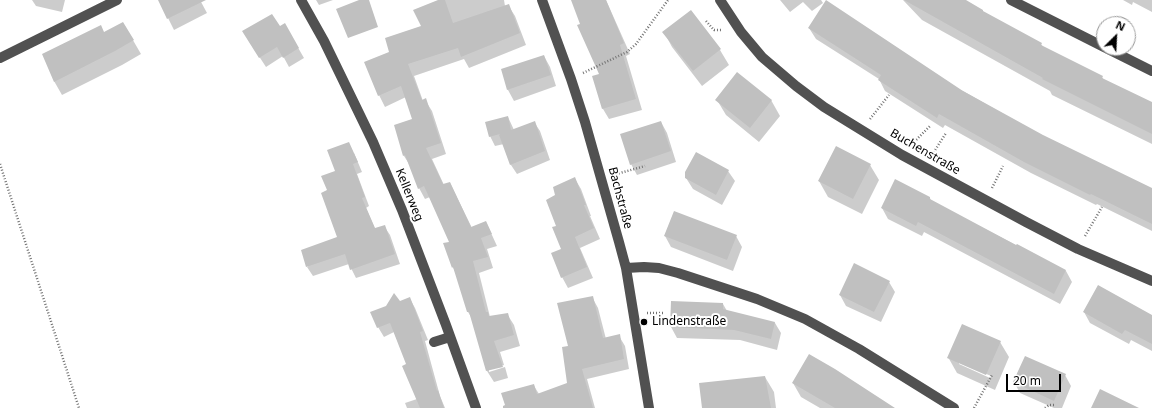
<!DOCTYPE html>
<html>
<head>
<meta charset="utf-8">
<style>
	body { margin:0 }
	#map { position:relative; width:1152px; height:408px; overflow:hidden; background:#fff; font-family:"Noto Sans",sans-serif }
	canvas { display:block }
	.north { position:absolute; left:1096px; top:16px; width:40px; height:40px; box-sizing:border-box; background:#fff; border:1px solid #999; border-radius:50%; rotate:24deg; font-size:11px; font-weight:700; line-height:16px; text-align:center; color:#000 }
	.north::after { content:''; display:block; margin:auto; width:14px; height:18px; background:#000; clip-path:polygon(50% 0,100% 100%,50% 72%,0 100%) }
	.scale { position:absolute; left:1006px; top:374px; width:55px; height:18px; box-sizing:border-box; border:2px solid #000; border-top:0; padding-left:5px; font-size:12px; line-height:14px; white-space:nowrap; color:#000; -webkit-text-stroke:3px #fff; paint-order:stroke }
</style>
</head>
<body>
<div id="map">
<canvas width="1152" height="408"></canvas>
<div class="north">N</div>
<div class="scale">20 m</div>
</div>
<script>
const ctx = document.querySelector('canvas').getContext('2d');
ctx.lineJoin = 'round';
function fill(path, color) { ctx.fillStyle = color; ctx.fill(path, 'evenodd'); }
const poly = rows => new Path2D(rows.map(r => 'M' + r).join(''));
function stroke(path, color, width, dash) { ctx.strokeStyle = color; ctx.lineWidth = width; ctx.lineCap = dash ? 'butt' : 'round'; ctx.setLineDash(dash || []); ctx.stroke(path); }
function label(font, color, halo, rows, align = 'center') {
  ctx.font = font + ' "Noto Sans",sans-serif'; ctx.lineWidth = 4; ctx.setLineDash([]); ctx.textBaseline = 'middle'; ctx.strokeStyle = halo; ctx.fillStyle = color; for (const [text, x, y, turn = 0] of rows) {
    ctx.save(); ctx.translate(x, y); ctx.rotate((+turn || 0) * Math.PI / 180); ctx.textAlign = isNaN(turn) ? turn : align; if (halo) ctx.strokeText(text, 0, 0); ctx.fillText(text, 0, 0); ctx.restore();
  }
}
fill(poly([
	[32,0,65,0,62,12,36,6],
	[159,0,200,0,207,13,174,30],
	[316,0,333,0,319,5],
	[441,0,504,0,505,6,508,5,515,16,526,45,469,68,464,59,414,76,423,101,425,100,432,111,446,154,432,159,444,185,450,183,472,228,486,222,497,246,487,249,493,268,479,273,490,317,507,314,514,325,520,346,500,352,504,365,489,370,489,372,505,367,508,378,494,382,487,371,473,320,468,312,456,274,453,267,450,242,430,197,425,199,419,188,411,167,404,156,395,126,414,120,406,97,385,107,379,95,390,52,423,27],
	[572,0,606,0,630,54,626,56,642,110,609,119,603,109,600,75],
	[780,0,821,0,823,3,812,11,803,2,790,12],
	[903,0,964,0,984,13,1041,44,1043,47,1102,77,1104,80,1152,103,1152,144,1052,95,1050,91,922,20],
	[1123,0,1152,0,1152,12,1133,2,1132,5],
	[691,11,720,50,729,65,702,86,672,47,664,32],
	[123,23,141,54,122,65,62,95,54,81,104,33],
	[285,25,304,58,289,67,283,56,266,67,249,41],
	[809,28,963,91,1042,136,1152,190,1152,231,1097,204,1096,205,1031,173,945,125,943,128,885,91,879,79,816,39],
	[544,56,550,67,556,86,514,101,508,90,502,70],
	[717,100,771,100,780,116,759,142,726,115],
	[508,117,514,130,534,122,540,131,550,160,517,174,511,165,504,144,495,146,490,136],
	[661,122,667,133,676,162,637,175,631,164],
	[354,153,362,172,357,174,369,206,366,208,375,229,384,226,390,235,400,264,356,278,349,264,313,276,307,267,339,238,328,190,336,171],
	[870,165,879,180,862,214,828,197,819,181],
	[728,171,735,181,722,205,693,189,686,178],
	[575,179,581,189,591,216,590,216,600,239,580,248,593,278,568,288,562,277,562,249,557,226,556,195],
	[930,198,931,201,1066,271,1072,282,1060,304,924,232,922,236,888,219,882,208],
	[665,236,736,236,742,247,733,271,671,247],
	[889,282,895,292,881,322,846,306,840,295],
	[592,297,598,308,606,339,619,336,625,346,629,369,587,379,595,408,507,408,534,386,539,394,568,384,569,347],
	[410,299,415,308,428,340,425,341,440,396,445,408,407,408,405,403,417,399,407,364,394,332,384,337,378,327,400,302],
	[723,304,727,311,775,323,781,333,777,350,740,340,677,338,671,327],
	[1084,312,1152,316,1152,351,1131,340,1129,344,1090,323],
	[1000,342,1009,357,995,390,957,373,948,357],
	[959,362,991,376,990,378,959,364],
	[1065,375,1071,386,1062,408,1054,408,1020,393,1014,382],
	[765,377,774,392,776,408,703,408],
	[793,383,889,408,820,408,801,397]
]), '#0003');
fill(poly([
	[158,0,206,0,167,19],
	[359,0,369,0,378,27,348,38,336,9],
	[438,0,445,0,453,23,509,4,520,33,461,57,458,48,408,64,422,100,426,98,441,143,426,148,443,184,450,182,471,227,486,221,492,234,481,238,488,257,473,261,486,312,488,312,489,316,508,313,514,335,494,341,503,367,486,371,469,312,467,312,453,267,452,268,443,243,449,242,424,186,418,189,405,155,403,156,394,125,412,119,401,86,378,96,364,62,389,52,385,38,421,26,413,10],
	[571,0,606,0,624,43,620,45,636,99,602,109,592,76,599,74,577,25,580,24],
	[826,0,963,91,1043,135,1152,188,1152,224,1091,194,1090,195,1024,162,939,114,937,118,878,80,881,75,808,28],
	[904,0,966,0,983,10,983,11,1042,43,1041,45,1103,76,1102,78,1152,102,1152,134,1042,79,1043,78],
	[691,10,721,49,693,71,662,32],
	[272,14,280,26,285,23,299,48,283,58,277,47,259,58,242,31],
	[123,22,134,40,115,51,54,82,42,54,101,25,104,32],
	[544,55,551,75,507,90,501,69],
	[737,72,772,100,750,128,715,100],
	[508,116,511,130,535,121,545,151,510,165,499,135,500,134,489,137,485,122],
	[661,121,671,151,630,165,620,134],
	[349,142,358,162,353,164,365,197,362,198,375,228,385,225,395,254,350,270,345,254,306,267,301,250,337,237,321,193,327,190,321,176,335,171,327,150],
	[836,146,871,164,853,199,818,181],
	[696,152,729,170,716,195,685,178,685,172],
	[575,177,586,205,584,205,594,228,575,237,587,267,561,278,551,253,561,249,552,227,556,226,546,200,555,195,553,187],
	[895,179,930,197,930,199,1016,245,1017,244,1066,270,1054,294,918,222,916,226,881,208],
	[674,211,737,235,727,260,664,236],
	[854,263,890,281,874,312,839,295],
	[1098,285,1152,315,1152,344,1125,330,1122,334,1083,312],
	[394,293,400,301,410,297,423,331,420,332,437,391,438,390,444,408,420,408,402,366,406,364,390,323,377,328,370,312,386,306],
	[593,296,603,338,620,334,624,359,582,369,593,408,503,408,503,406,505,405,501,393,534,384,537,394,567,383,562,347,568,346,557,303],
	[671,301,723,303,723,309,775,322,771,339,734,330,670,327],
	[962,324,1001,341,986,375,947,358],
	[809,354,835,369,895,408,835,408,792,383],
	[1025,356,1066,374,1054,401,1013,382],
	[765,376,771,408,702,408,699,383],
	[1100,389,1139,408,1091,408]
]), '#c0c0c0');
stroke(poly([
	[706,21,714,30,722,30],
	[583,73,627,52,636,44,668,0],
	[870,119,889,95],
	[912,144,931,125],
	[932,155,946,133],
	[0,164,79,408],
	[613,175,645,166],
	[992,188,1003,166],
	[1085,236,1102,207],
	[647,313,664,313],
	[974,408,992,375],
	[1045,408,1049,405,1054,405]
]), '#737373', 2.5, [1, 2]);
stroke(poly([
	[301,0,324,41,373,142,402,210,446,325,476,408],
	[542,0,571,79,585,122,619,242,626,268,649,408],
	[720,0,741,32,762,57,796,86,824,107,902,155,1026,222,1078,249,1152,281],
	[1011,0,1104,47],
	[1106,48,1152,71],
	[0,58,117,0],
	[626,268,644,267,659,268,678,273,757,299,805,319,859,349,954,408],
	[434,342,450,337]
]), '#515151', 10);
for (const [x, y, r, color] of [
	[644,322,4,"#000"]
]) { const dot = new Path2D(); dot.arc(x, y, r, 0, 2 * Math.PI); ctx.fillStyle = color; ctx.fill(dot); stroke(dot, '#fff', 1.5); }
label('12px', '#000', '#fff', [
	["Buchenstraße",925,152,30],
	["Kellerweg",409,195,68],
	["Bachstraße",620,198,75]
]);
label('12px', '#000', '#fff', [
	["Lindenstraße",652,322]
], 'left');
</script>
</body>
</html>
